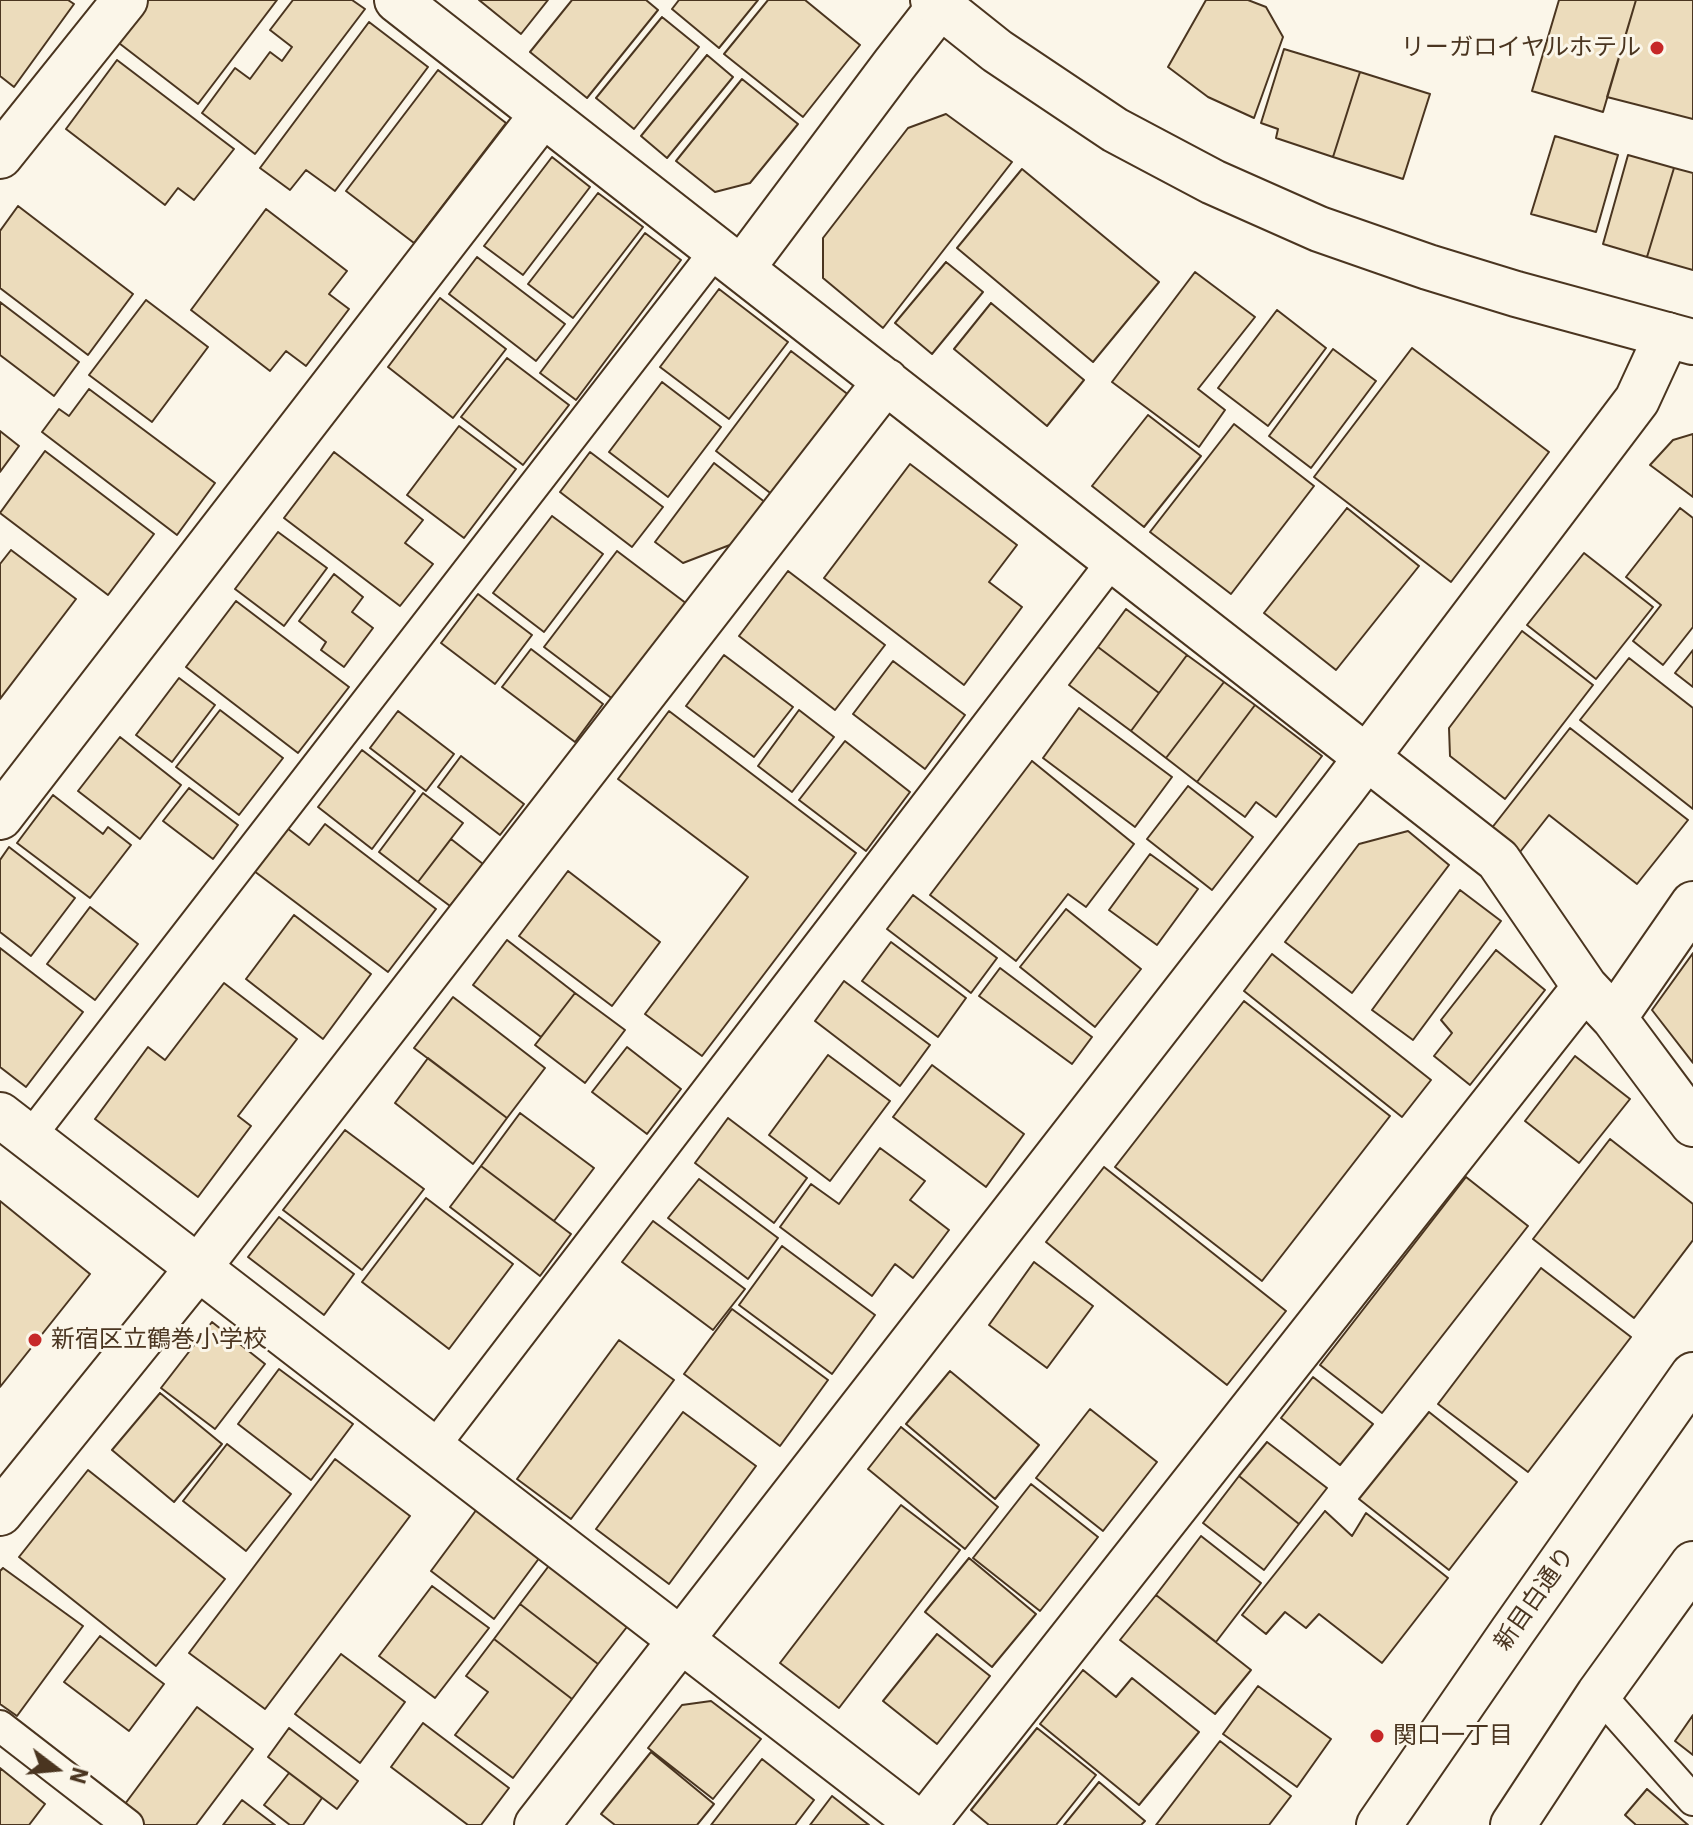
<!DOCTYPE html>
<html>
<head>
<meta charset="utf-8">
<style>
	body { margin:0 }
	#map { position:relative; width:1693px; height:1825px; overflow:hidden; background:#fbf6e9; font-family:"IBM Plex Sans",sans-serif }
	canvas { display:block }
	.north { position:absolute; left:16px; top:1729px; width:80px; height:80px; -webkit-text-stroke:6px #fbf6e9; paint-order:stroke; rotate:106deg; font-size:22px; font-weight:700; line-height:32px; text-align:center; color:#4a3520 }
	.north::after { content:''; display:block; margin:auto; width:28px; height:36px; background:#4a3520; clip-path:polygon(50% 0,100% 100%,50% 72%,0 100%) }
</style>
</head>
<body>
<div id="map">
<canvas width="1693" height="1825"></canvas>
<div class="north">N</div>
</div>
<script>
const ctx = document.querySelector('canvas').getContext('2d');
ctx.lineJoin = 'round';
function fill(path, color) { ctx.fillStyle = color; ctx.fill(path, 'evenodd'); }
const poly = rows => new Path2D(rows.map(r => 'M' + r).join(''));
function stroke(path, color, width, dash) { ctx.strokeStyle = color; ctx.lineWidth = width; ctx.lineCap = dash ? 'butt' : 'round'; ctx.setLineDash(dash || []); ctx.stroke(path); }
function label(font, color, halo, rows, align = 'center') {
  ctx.font = font + ' "IBM Plex Sans","Noto Sans JP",sans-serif'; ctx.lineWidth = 6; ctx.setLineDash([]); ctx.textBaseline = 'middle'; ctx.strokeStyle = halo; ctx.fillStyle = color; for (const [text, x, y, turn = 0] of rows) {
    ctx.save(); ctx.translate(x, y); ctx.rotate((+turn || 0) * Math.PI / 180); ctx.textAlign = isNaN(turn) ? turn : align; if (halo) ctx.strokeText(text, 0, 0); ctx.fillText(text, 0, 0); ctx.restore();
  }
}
const building = poly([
	[0,0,68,0,74,4,14,87,0,76,0,0],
	[145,0,277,0,198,104,115,40,145,0],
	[293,0,352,0,365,9,255,154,202,113,235,68,250,79,270,52,282,61,292,47,270,30,293,0],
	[479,0,548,0,521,34,479,0],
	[572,0,646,0,658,10,587,98,530,52,572,0],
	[679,0,758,0,719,48,672,9,679,0],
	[768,0,805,0,860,45,803,117,724,54,768,0],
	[1206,0,1248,0,1266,7,1283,37,1254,118,1208,97,1168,67,1206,0],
	[1559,0,1636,0,1603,112,1532,91,1559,0],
	[1636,0,1693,0,1693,119,1607,97,1636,0],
	[662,17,699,47,634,129,596,98,662,17],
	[369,22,428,67,335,191,306,170,290,190,260,168,369,22],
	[1284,49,1360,72,1333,157,1276,138,1278,129,1261,123,1284,49],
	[707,55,733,77,667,158,641,136,707,55],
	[117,60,234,149,194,200,178,188,165,205,66,129,117,60],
	[438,70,506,123,414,243,346,191,438,70],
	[1360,72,1430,94,1403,179,1333,157,1360,72],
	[742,79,798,124,750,183,715,192,676,161,742,79],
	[946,114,1012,162,883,328,823,278,823,238,908,128,946,114],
	[1555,136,1618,155,1596,232,1531,214,1555,136],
	[1628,155,1674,168,1647,257,1603,244,1628,155],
	[552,157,590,187,523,275,484,246,552,157],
	[1674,168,1693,173,1693,270,1647,257,1674,168],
	[1022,169,1159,282,1093,362,957,248,1022,169],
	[598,193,643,227,573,318,528,284,598,193],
	[18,206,133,294,88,355,0,288,0,231,18,206],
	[266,209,347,271,329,294,349,309,306,366,286,351,270,371,191,310,266,209],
	[645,233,681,260,576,400,540,373,645,233],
	[477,257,565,324,536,361,449,294,477,257],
	[946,262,983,292,932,354,895,323,946,262],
	[1195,272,1255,317,1198,389,1225,410,1199,447,1112,382,1195,272],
	[719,289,788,342,729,419,660,367,719,289],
	[440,298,506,349,453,418,388,367,440,298],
	[146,300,208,347,152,422,89,375,146,300],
	[0,302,79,362,54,396,0,355,0,302],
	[991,303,1084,380,1047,426,954,349,991,303],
	[1277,310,1326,348,1268,426,1218,388,1277,310],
	[1412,348,1549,452,1451,582,1314,477,1412,348],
	[1333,349,1376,381,1311,468,1269,436,1333,349],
	[791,351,854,399,778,499,716,451,791,351],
	[507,358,569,405,523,465,461,417,507,358],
	[662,382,721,427,668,497,609,452,662,382],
	[89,389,215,483,177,535,42,432,59,409,69,416,89,389],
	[1148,415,1201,456,1144,527,1092,486,1148,415],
	[1234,424,1314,486,1231,594,1150,532,1234,424],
	[459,426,516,469,464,538,407,495,459,426],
	[0,431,19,446,0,472,0,431],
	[1693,434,1693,497,1650,465,1673,440,1693,434],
	[45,451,154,534,108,595,0,513,45,451],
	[334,452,423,520,405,543,433,564,400,606,284,518,334,452],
	[590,452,663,507,632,547,560,492,590,452],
	[714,463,766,503,735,543,683,563,655,542,714,463],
	[910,464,1017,545,989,582,1022,607,964,685,824,578,910,464],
	[1347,508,1419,566,1336,670,1264,613,1347,508],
	[1680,508,1693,518,1693,627,1663,665,1633,641,1661,605,1626,577,1680,508],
	[552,516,603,554,544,632,493,593,552,516],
	[278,532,327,568,284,626,235,589,278,532],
	[11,550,76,599,0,699,0,564,11,550],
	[617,551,691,607,618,703,544,647,617,551],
	[1584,553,1653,607,1596,679,1527,625,1584,553],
	[788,571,885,645,835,710,739,636,788,571],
	[334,574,363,597,352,612,373,628,344,667,321,650,326,642,299,621,334,574],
	[478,594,532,635,495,684,441,643,478,594],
	[236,601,349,687,298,753,186,667,236,601],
	[1126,609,1187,655,1159,693,1098,647,1126,609],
	[1522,631,1593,685,1505,799,1450,756,1449,728,1522,631],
	[1098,647,1159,693,1131,731,1069,685,1098,647],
	[531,649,603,704,575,742,502,687,531,649],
	[1693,650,1693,687,1675,673,1693,650],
	[724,655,793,707,754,757,686,706,724,655],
	[1187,655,1224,682,1166,758,1131,731,1187,655],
	[1629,658,1693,708,1693,809,1580,720,1629,658],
	[893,661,965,715,925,769,853,714,893,661],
	[179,678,215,705,172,762,136,735,179,678],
	[1224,682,1255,705,1197,782,1166,758,1224,682],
	[1255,705,1322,756,1276,817,1256,802,1245,817,1197,782,1255,705],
	[1079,708,1172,777,1135,827,1043,758,1079,708],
	[220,710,283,758,239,815,176,767,220,710],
	[799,710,834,737,792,792,758,766,799,710],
	[398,711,454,754,426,791,370,748,398,711],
	[669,711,856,853,702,1056,645,1014,748,877,618,779,669,711],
	[1570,728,1688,820,1637,884,1549,815,1520,852,1491,829,1570,728],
	[120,737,181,785,140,839,78,791,120,737],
	[845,741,910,792,866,851,799,800,845,741],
	[362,750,415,791,372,849,318,807,362,750],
	[461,756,524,804,500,835,438,787,461,756],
	[1032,761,1134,844,1086,907,1068,894,1016,961,930,895,1032,761],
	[1188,786,1253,837,1212,890,1147,839,1188,786],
	[189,788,238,825,213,859,163,821,189,788],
	[423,793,463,823,418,882,379,852,423,793],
	[53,795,103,834,108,827,131,845,90,898,17,843,53,795],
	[325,824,436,909,388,972,254,871,287,828,309,845,325,824],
	[1408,831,1449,865,1352,993,1285,942,1359,844,1408,831],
	[451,839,483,864,450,906,418,882,451,839],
	[9,847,75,898,31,956,0,932,0,860,9,847],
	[1150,854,1198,889,1157,945,1109,910,1150,854],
	[568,871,660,942,612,1006,519,936,568,871],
	[1460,890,1501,921,1413,1040,1372,1010,1460,890],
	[913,895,997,958,971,993,887,929,913,895],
	[90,907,138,944,95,1000,47,964,90,907],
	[1066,909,1141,969,1095,1027,1020,967,1066,909],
	[294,915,371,974,323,1039,246,979,294,915],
	[507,940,575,993,541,1037,473,985,507,940],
	[891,942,966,998,938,1037,862,981,891,942],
	[0,948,83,1012,26,1087,0,1067,0,948],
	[1496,950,1545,990,1470,1085,1434,1056,1452,1033,1441,1020,1496,950],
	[1693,953,1693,1063,1652,1010,1693,953],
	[1272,954,1431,1080,1402,1117,1244,991,1272,954],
	[1000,968,1092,1037,1072,1064,979,996,1000,968],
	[844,981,930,1045,900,1086,815,1021,844,981],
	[224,983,297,1039,238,1116,251,1126,198,1197,95,1119,148,1047,165,1060,224,983],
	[575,993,625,1030,585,1083,535,1045,575,993],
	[453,997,545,1068,507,1118,414,1048,453,997],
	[1244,1001,1390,1116,1262,1281,1115,1167,1244,1001],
	[627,1047,681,1089,647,1134,592,1092,627,1047],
	[828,1055,890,1101,830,1181,769,1135,828,1055],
	[1575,1056,1630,1099,1579,1163,1525,1121,1575,1056],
	[428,1058,507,1118,473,1164,395,1103,428,1058],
	[932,1065,1024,1134,986,1187,893,1117,932,1065],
	[520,1113,594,1168,554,1221,481,1166,520,1113],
	[728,1118,807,1178,774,1223,695,1163,728,1118],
	[345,1130,424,1189,362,1270,283,1210,345,1130],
	[1610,1139,1693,1204,1693,1240,1634,1318,1533,1239,1610,1139],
	[880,1148,925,1181,910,1200,949,1230,913,1278,895,1264,872,1296,780,1227,811,1184,839,1204,880,1148],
	[481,1166,571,1234,540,1276,450,1207,481,1166],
	[1104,1167,1286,1311,1227,1385,1046,1242,1104,1167],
	[1466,1177,1528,1226,1382,1413,1320,1365,1466,1177],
	[699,1179,778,1238,748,1279,668,1218,699,1179],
	[426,1198,513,1264,449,1349,362,1282,426,1198],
	[0,1201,90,1274,0,1387,0,1201],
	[279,1217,354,1274,324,1315,248,1257,279,1217],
	[653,1221,745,1289,713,1330,622,1262,653,1221],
	[782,1246,875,1315,832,1374,739,1305,782,1246],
	[1034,1262,1093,1306,1047,1368,989,1325,1034,1262],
	[1541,1268,1631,1337,1528,1472,1438,1404,1541,1268],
	[732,1309,828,1380,780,1446,684,1374,732,1309],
	[212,1322,265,1364,215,1429,161,1388,212,1322],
	[619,1340,674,1380,571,1519,517,1479,619,1340],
	[279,1369,353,1424,311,1480,238,1424,279,1369],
	[950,1371,1039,1445,995,1499,906,1424,950,1371],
	[1313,1377,1373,1424,1340,1465,1281,1418,1313,1377],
	[160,1393,222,1444,174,1502,112,1450,160,1393],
	[1090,1409,1157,1462,1103,1531,1036,1478,1090,1409],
	[683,1412,756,1466,669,1584,596,1529,683,1412],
	[1429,1412,1517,1482,1449,1570,1359,1499,1429,1412],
	[901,1427,998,1507,965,1549,868,1469,901,1427],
	[1267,1442,1327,1488,1299,1524,1239,1476,1267,1442],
	[227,1444,291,1494,246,1551,183,1501,227,1444],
	[335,1459,410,1516,265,1709,189,1653,335,1459],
	[88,1470,225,1579,156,1666,19,1557,88,1470],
	[1239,1476,1299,1524,1264,1570,1203,1523,1239,1476],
	[1031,1484,1098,1537,1040,1611,973,1558,1031,1484],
	[901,1505,960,1550,839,1708,780,1663,901,1505],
	[477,1509,540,1557,494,1619,431,1571,477,1509],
	[1325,1511,1352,1536,1366,1513,1448,1578,1382,1663,1319,1614,1306,1628,1285,1612,1266,1634,1242,1615,1325,1511],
	[1201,1536,1261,1583,1216,1642,1156,1595,1201,1536],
	[969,1558,1036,1614,992,1667,925,1612,969,1558],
	[551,1563,630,1623,598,1664,520,1604,551,1563],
	[3,1568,83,1626,17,1716,0,1704,0,1571,3,1568],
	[432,1586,489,1628,435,1698,379,1656,432,1586],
	[1156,1595,1251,1670,1215,1714,1120,1640,1156,1595],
	[520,1604,598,1664,572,1699,494,1639,520,1604],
	[937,1634,990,1676,937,1744,883,1701,937,1634],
	[100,1636,164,1684,129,1731,64,1682,100,1636],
	[494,1639,572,1699,513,1778,455,1735,488,1692,466,1676,494,1639],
	[341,1654,405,1702,360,1763,295,1714,341,1654],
	[1083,1670,1116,1697,1132,1678,1199,1732,1139,1805,1040,1724,1083,1670],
	[1258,1686,1331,1739,1297,1787,1223,1734,1258,1686],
	[711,1701,761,1739,713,1799,648,1748,682,1705,711,1701],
	[197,1707,253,1749,196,1825,145,1825,122,1808,197,1707],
	[1693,1715,1693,1755,1675,1741,1693,1715],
	[423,1723,509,1788,481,1825,468,1825,391,1767,423,1723],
	[289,1728,358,1781,337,1809,268,1757,289,1728],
	[1037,1728,1096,1775,1056,1825,989,1825,971,1810,1037,1728],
	[1220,1741,1291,1796,1269,1825,1156,1825,1220,1741],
	[651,1752,714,1804,697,1825,615,1825,601,1814,651,1752],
	[762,1759,814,1800,795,1825,711,1825,762,1759],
	[0,1768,45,1804,29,1825,0,1825,0,1768],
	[289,1773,322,1798,303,1825,290,1825,264,1805,289,1773],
	[1099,1782,1145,1821,1141,1825,1064,1825,1099,1782],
	[1647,1789,1688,1825,1636,1825,1625,1815,1647,1789],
	[832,1796,869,1825,810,1825,832,1796],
	[242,1800,275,1825,223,1825,242,1800]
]);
fill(building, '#ecdcbc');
stroke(building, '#4a3520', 2);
const lane = poly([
	[29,1138,717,249],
	[433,1448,1114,559],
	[1599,1694,1693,1800],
	[0,1726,128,1825]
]);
const street = poly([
	[397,0,1498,860,1585,987,1614,1018,1693,1124],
	[0,156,125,0],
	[742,268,894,65,940,6],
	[0,817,543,114],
	[1614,1018,1693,904],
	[0,1115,921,1825],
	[0,1513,198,1268,886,381],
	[537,1825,1342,790,1637,400,1667,335],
	[924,1825,1585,987]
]);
const secondary = poly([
	[933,0,997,51,1115,130,1213,182,1319,229,1428,267,1516,294,1693,342]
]);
const primary = poly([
	[1379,1825,1512,1632,1693,1375],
	[1513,1825,1599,1694,1693,1564]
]);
stroke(lane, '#4a3520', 34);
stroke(street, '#4a3520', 48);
stroke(secondary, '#4a3520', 48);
stroke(primary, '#4a3520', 48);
stroke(lane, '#fbf6e9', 30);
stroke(street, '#fbf6e9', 44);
stroke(secondary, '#fbf6e9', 44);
stroke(primary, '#fbf6e9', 44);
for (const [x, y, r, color] of [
	[1657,48,8,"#c62828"],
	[35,1340,8,"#c62828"],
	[1377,1736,8,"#c62828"]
]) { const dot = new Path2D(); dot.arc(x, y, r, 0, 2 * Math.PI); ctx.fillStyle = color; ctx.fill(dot); stroke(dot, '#fbf6e9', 3); }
label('24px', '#4a3520', '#fbf6e9', [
	["リーガロイヤルホテル",1641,48,"right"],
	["新宿区立鶴巻小学校",51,1340],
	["関口一丁目",1393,1736]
], 'left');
label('24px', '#4a3520', '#fbf6e9', [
	["新目白通り",1535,1599,-55]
]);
</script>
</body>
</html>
